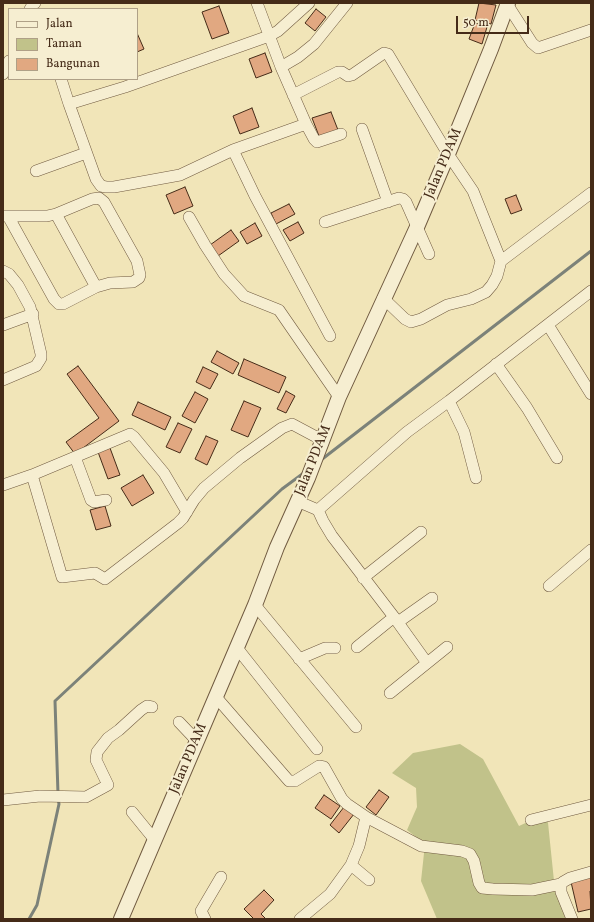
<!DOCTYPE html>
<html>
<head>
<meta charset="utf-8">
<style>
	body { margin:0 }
	#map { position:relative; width:594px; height:922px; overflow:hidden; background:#f1e5b8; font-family:Vollkorn,serif }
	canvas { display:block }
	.frame { position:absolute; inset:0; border:4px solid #452b18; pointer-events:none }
	.legend { position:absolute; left:8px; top:8px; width:130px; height:72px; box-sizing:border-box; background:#f6eed1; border:1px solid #afa087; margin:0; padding:5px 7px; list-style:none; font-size:12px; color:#452b18 }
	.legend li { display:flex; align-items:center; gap:8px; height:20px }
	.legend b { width:20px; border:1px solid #afa087 }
	.scale { position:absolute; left:456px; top:16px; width:73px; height:18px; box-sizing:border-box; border:2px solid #452b18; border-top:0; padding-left:5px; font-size:12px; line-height:14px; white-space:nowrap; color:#452b18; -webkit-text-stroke:3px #f6eed1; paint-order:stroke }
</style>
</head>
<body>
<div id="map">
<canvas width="594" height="922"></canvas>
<div class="frame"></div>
<ul class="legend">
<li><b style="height:5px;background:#f6eed1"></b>Jalan</li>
<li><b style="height:11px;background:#c1c28a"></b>Taman</li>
<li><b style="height:11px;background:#e1a881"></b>Bangunan</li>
</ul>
<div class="scale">50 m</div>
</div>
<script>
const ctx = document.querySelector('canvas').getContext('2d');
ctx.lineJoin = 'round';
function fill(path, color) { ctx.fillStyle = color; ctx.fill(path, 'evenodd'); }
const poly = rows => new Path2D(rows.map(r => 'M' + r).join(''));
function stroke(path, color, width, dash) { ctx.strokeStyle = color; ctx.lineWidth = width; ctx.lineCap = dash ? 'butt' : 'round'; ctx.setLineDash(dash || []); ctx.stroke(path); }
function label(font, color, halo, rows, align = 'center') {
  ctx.font = font + ' Vollkorn,serif'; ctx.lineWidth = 4; ctx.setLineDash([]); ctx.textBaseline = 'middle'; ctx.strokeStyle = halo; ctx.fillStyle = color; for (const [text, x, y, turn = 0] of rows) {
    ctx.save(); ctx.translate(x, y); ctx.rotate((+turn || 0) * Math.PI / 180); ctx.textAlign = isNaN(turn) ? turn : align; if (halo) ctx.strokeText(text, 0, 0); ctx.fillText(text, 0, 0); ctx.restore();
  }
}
fill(poly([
	[460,744,483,759,519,826,547,813,554,881,568,919,437,919,421,881,425,844,407,830,417,807,416,788,392,773,413,753]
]), '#c1c28a');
stroke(poly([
	[321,460,591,251],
	[58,794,55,701,282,489,305,472],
	[29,919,37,905,59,804,58,799]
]), '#7c8279', 3);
const building = poly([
	[479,3,496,5,491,24,475,20,479,3],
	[219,6,229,33,212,39,202,12,219,6],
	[316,9,326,17,315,31,305,23,316,9],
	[475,23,487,27,482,44,469,39,475,23],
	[137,33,144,49,137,52,137,33],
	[265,53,272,72,256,78,249,59,265,53],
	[252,108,259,127,240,134,233,116,252,108],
	[331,112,338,130,319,136,312,118,331,112],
	[185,187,193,206,174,214,166,195,185,187],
	[516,195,522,210,511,214,505,199,516,195],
	[289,204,295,214,276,224,271,213,289,204],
	[298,222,304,233,290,241,283,230,298,222],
	[255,223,262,236,247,244,240,232,255,223],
	[231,230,239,241,218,256,210,245,231,230],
	[217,351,239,363,233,374,211,362,217,351],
	[244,359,286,377,279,393,238,375,244,359],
	[78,366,119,421,75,454,66,442,99,418,67,374,78,366],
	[203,367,218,374,210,389,196,382,203,367],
	[286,391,295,396,286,413,277,409,286,391],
	[195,392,208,399,195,423,182,416,195,392],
	[244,401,261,408,248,437,231,430,244,401],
	[138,402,171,417,165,430,132,415,138,402],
	[178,423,192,429,180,453,166,447,178,423],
	[206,436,218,441,207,465,195,459,206,436],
	[110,448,120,475,108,479,98,452,110,448],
	[143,475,154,493,132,506,121,488,143,475],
	[105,506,111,526,96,530,90,510,105,506],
	[379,790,389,797,376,815,366,807,379,790],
	[324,795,340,806,331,819,315,808,324,795],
	[344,807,354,814,339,833,330,825,344,807],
	[591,877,591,890,590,891,591,909,578,912,571,882,591,877],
	[264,890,274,900,261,914,265,918,264,919,254,919,244,909,264,890]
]);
fill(building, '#e1a881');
stroke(building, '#452b18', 1);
const minor = poly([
	[507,4,532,43,538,48,591,30],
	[30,9,33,4,35,3],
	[281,67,298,57,314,44,347,3],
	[3,74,9,61],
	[61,79,69,104,125,87,269,36,278,31,309,3],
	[293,95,338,72,342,72,348,76,352,75,381,55,384,53,388,54,448,154,473,191,501,261,591,193],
	[69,104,96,179,101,186,106,187,114,187,180,175,233,150,306,124,281,67,257,3],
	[306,124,314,139,317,142,341,134],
	[362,129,388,202],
	[233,150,255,196,330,336],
	[36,171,86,153],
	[56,214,96,287],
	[3,216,47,216,56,214,92,199,99,198,104,202,137,261,140,275,139,278,133,282,110,283,96,287,63,304,59,304,54,299,8,216],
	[189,217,205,245,224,274,244,296,279,310,339,397],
	[325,222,399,198,403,199,406,202,429,254],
	[3,271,9,274,18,285,30,307,41,354,41,358,36,366,3,380],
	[383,298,405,319,411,322,421,319,447,305,471,299,486,292,492,285,497,276,501,261],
	[3,325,33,314],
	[548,325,591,394],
	[496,364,527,408,557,458],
	[449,401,464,432,476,478],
	[75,457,91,500,94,502,106,500],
	[32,475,62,577,95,573,105,579,178,523,183,518,194,500,204,488,240,458,282,428,292,424,322,440],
	[3,485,32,475,130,434,134,437,164,473,187,512],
	[297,501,318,510,407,432,449,401,591,291],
	[318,510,323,521,332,536,394,617,427,663],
	[363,578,421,532],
	[549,586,591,550],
	[255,605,356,727],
	[398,622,432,598],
	[357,647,394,617],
	[237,648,317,749],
	[299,659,325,648,335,648],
	[390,693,447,647],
	[216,697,289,781,295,781,319,766,324,767,342,799,347,804,366,817,421,846,462,851,470,854,474,861,479,883,482,888,493,889,532,890,561,884],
	[179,722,197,741],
	[3,800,40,796,86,797,108,785,96,760,97,752,108,738,119,730,141,710,147,706,152,707],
	[132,812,154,839],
	[531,820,591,805],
	[351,865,369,880],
	[205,919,201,911,221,877],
	[300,919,330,894,351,865,359,846,366,817],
	[572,919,561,892,561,884,563,882,570,878,591,872]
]);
const tertiary = poly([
	[121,919,255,605,277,547,308,478,339,397,417,227,448,154,491,49,508,3]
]);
stroke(minor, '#705a40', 12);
stroke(tertiary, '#705a40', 16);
stroke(minor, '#f6eed1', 11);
stroke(tertiary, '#f6eed1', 14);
label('14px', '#452b18', '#f6eed1', [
	["Jalan PDAM",444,164,-67],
	["Jalan PDAM",314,461,-68],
	["Jalan PDAM",189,759,-67]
]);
</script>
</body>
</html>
